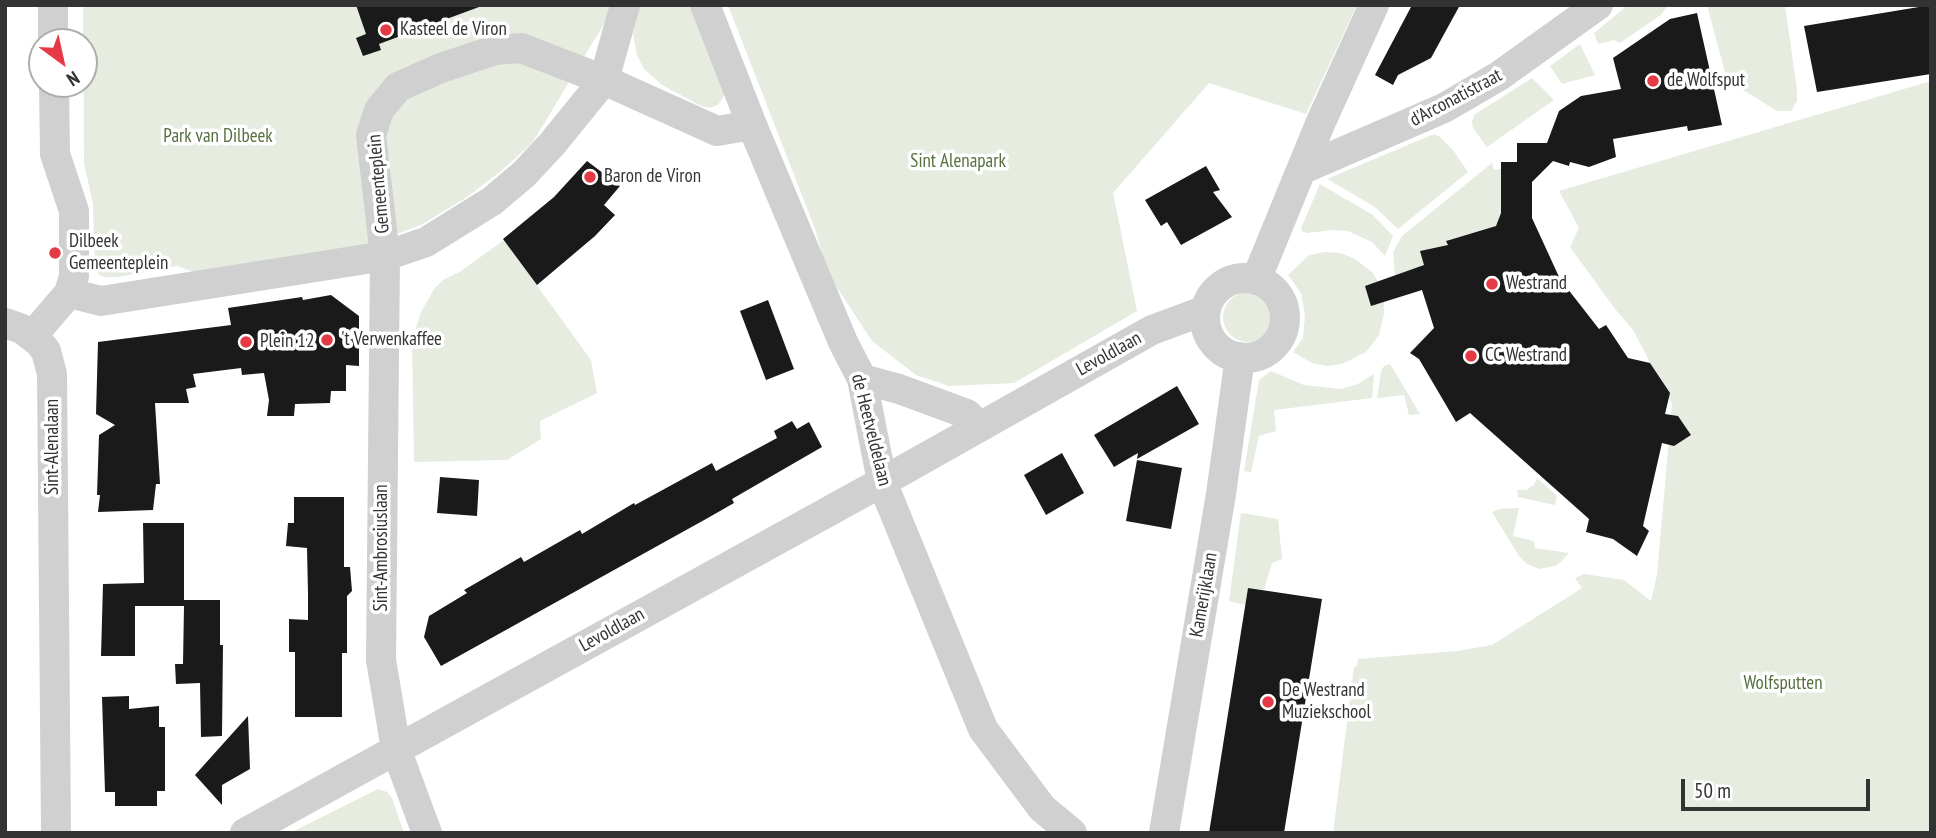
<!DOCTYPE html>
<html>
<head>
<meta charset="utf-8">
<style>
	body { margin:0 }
	#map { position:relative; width:1936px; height:838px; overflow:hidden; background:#fff; font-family:"PT Sans Narrow",sans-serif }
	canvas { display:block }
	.frame { position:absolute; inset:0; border:7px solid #333; pointer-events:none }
	.north { position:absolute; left:28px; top:28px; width:70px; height:70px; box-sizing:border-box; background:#fff; border:2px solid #adadad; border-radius:50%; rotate:147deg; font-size:19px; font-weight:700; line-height:28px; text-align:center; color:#333 }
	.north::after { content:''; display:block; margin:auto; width:24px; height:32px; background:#e63946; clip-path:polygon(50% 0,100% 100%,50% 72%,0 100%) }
	.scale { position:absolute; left:1681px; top:779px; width:189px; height:32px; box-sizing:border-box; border:4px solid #333; border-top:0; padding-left:9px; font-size:21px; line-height:24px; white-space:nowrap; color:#333; -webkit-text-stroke:5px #fff; paint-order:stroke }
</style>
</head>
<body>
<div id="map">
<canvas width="1936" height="838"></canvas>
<div class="frame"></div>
<div class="north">N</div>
<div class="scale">50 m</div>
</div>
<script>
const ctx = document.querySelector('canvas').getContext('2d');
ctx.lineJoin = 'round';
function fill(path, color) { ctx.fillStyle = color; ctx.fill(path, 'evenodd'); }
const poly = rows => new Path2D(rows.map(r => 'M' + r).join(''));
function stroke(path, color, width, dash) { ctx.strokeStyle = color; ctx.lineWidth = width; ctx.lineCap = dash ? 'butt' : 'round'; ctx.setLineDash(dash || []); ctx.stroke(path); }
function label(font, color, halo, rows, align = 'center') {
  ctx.font = font + ' "PT Sans Narrow",sans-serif'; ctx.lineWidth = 7; ctx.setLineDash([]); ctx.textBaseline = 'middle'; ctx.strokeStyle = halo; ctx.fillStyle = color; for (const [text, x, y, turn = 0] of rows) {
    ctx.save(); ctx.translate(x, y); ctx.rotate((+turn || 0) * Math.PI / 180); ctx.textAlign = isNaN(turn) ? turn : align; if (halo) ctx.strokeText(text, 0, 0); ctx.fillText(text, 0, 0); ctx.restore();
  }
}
fill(poly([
	[83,5,609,5,605,22,533,142,500,172,464,199,421,225,350,251,200,274,177,266,118,277,104,277,98,274,95,268,93,204,84,163],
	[639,5,694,5,725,94,718,105,710,108,701,106,662,85,644,69,637,55,633,34],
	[728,5,1357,5,1306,114,1209,83,1113,193,1137,311,1014,383,949,386,916,375,872,341,828,274,815,229],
	[1628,5,1668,5,1661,15,1620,43,1614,40,1598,44,1594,33],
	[1707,5,1785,5,1797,90,1797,101,1791,111,1777,111,1727,80],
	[1580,44,1595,75,1562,84,1550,66],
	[1532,78,1554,100,1487,147,1473,128,1472,122,1474,115],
	[1931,81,1931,833,1333,833,1354,667,1357,666,1358,659,1457,651,1492,645,1582,588,1575,578,1584,574,1624,580,1651,601,1657,575,1672,404,1633,330,1615,309,1570,247,1579,228,1559,191],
	[1434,134,1440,137,1453,150,1468,172,1398,229,1375,207,1327,179],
	[1492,163,1494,170,1501,169,1501,213,1496,226,1447,240,1448,245,1421,251,1424,265,1395,277,1393,252,1402,236],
	[1320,184,1373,215,1393,236,1385,256,1372,242,1348,231,1333,230,1307,233,1302,231,1301,228],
	[504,240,591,360,597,393,540,421,541,439,507,460,414,462,412,342,420,314,434,289,443,280,461,271],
	[1325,252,1340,253,1355,259,1373,273,1378,282,1371,306,1384,302,1384,314,1379,335,1366,352,1342,364,1327,366,1312,363,1293,352,1303,338,1305,316,1301,293,1288,275,1309,255],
	'1223 317a25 25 0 1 1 50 0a25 25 0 1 1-50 0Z',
	[1390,364,1398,377,1420,414,1409,415,1404,395,1377,398,1381,371,1384,366],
	[1271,371,1304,385,1341,389,1358,384,1374,374,1372,398,1274,410,1276,431,1259,436,1251,472,1244,471,1259,380],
	[1537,478,1557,496,1555,505,1518,497,1517,490,1526,490,1534,485],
	[1519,508,1513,536,1534,541,1535,548,1569,553,1561,562,1555,566,1539,569,1527,564,1519,556,1492,512,1499,509],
	[1241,513,1278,519,1282,559,1272,563,1264,590,1248,588,1245,605,1229,601],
	[378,789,387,792,392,798,404,833,290,833]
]), '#e6ecdf');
fill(poly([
	[356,5,479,5,479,7,379,44,381,50,363,56,356,38,366,34],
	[1412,5,1460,5,1431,58,1398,75,1393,85,1375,75],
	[1931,5,1931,74,1817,92,1804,26],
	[1697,13,1722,125,1688,131,1687,126,1613,139,1616,157,1589,167,1570,162,1569,166,1553,161,1532,182,1532,218,1560,279,1599,329,1606,325,1628,358,1650,363,1670,393,1665,414,1678,416,1691,435,1674,446,1662,443,1643,526,1649,531,1637,556,1613,539,1586,532,1589,519,1470,413,1456,422,1419,359,1410,353,1434,328,1422,290,1371,306,1365,286,1424,265,1420,251,1448,245,1446,241,1496,226,1501,213,1501,162,1517,162,1517,143,1547,143,1559,111,1581,96,1621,89,1613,58,1670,19],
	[587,161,620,186,604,205,615,215,595,236,537,285,503,239,554,197],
	[1206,166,1220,190,1213,192,1232,217,1181,245,1167,222,1161,226,1145,200],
	[331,295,359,316,359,366,346,365,346,391,331,391,330,403,295,404,294,416,267,416,269,400,264,373,242,375,241,368,193,374,196,387,186,389,189,403,155,403,160,484,156,484,153,510,98,512,100,495,97,495,99,435,115,425,96,414,98,342,231,325,228,308,302,297,303,300],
	[768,300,794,369,766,380,740,311],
	[1177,386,1199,424,1137,459,1138,453,1114,467,1094,435],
	[792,421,797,429,809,422,822,447,732,499,734,503,706,519,441,666,424,637,429,616,467,593,464,590,521,557,524,562,580,530,582,534,634,503,635,505,712,463,716,471,777,438,774,431],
	[1062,453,1084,493,1046,515,1024,475],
	[1137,460,1182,468,1171,529,1126,521],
	[440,477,479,480,477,516,437,513],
	[294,497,344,497,344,567,350,567,352,591,347,596,347,653,342,653,342,717,295,717,295,652,289,652,289,619,308,620,308,594,307,548,286,546,288,523,294,523],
	[143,523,184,523,184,603,184,600,220,600,220,645,223,645,222,736,201,737,200,683,176,684,175,664,183,664,184,606,135,606,135,656,101,656,103,584,144,583],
	[1248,588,1322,599,1284,833,1209,833],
	[129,696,129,709,159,706,159,727,165,727,165,791,157,791,157,806,115,806,115,792,105,792,102,697],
	[248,716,250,769,222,785,222,805,195,775]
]), '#1a1a1a');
stroke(poly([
	[53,5,53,42],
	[705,5,752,125,843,342,862,379,882,482,983,729,1042,808,1072,833],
	[1303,169,1444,108,1499,76,1598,5],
	'1205 318a40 40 0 1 1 80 0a40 40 0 1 1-80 0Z',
	[1256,280,1320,124,1374,5],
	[69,293,101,301,385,256,426,242,492,201,524,174,552,144,604,80,625,5],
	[5,323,22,329,39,342,46,351,52,374,56,833],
	[33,335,69,293,74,276,74,211,55,154,54,84],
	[862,379,899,389,967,414,979,426],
	[245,833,882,482,1152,330,1206,310],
	[427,833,396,749,381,660,385,256,371,135,379,110,398,87,441,68,495,50,521,48,604,80,717,131,752,125],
	[1164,833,1221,494,1240,357]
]), '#d0d0d0', 30);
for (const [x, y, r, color] of [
	[386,30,7,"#e63946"],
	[1653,81,7,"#e63946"],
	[590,177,7,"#e63946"],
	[55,253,7,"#e63946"],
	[1492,284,7,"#e63946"],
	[327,340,7,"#e63946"],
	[246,342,7,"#e63946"],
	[1471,356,7,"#e63946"],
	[1268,702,7,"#e63946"]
]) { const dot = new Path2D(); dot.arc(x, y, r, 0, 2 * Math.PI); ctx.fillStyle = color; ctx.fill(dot); stroke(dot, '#fff', 2.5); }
label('19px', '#333', '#fff', [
	["Kasteel de Viron",400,30],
	["de Wolfsput",1667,81],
	["Baron de Viron",604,177],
	["Dilbeek",69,242],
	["Gemeenteplein",69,264],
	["Westrand",1506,284],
	["'t Verwenkaffee",341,340],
	["Plein 12",260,342],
	["CC Westrand",1485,356],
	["De Westrand",1282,691],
	["Muziekschool",1282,713]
], 'left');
label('19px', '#333', '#fff', [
	["d'Arconatistraat",1456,98,-28],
	["Gemeenteplein",379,184,-95],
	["Levoldlaan",1109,354,-29],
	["de Heetveldelaan",871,430,76],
	["Sint-Alenalaan",53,447,-90],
	["Sint-Ambrosiuslaan",382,548,-90],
	["Kamerijklaan",1204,595,-80],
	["Levoldlaan",612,630,-29]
]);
label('19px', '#56703f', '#fff', [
	["Park van Dilbeek",218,137],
	["Sint Alenapark",958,162],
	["Wolfsputten",1783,684]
]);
</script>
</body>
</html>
